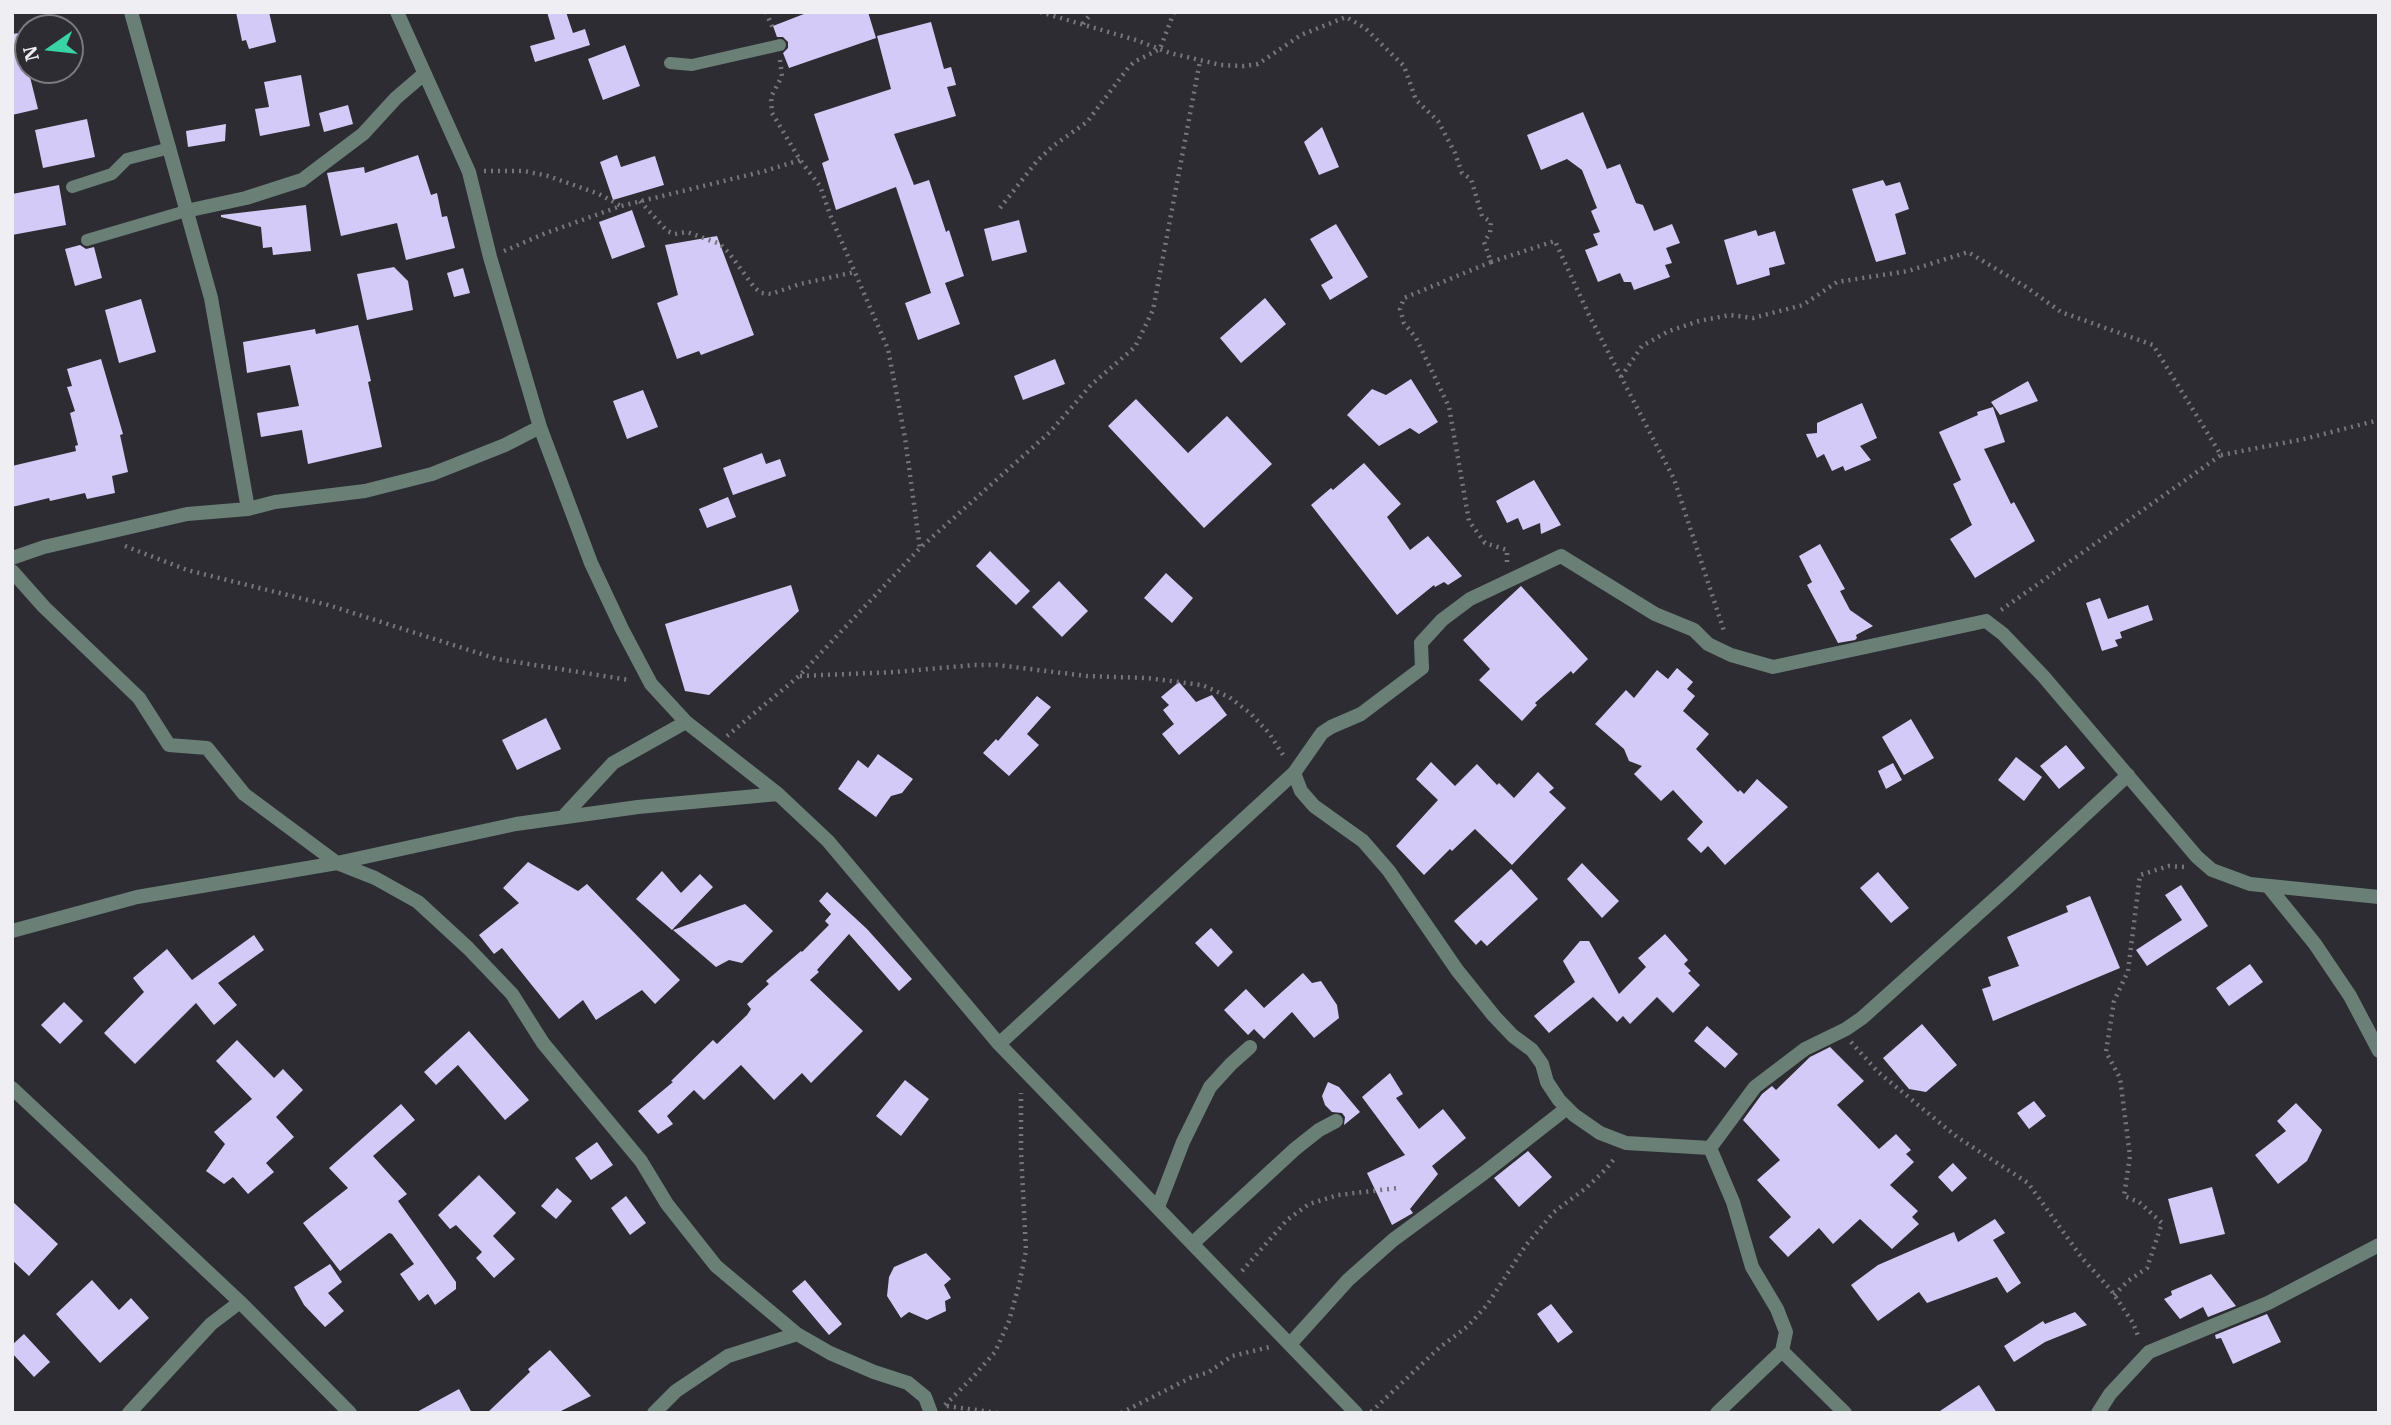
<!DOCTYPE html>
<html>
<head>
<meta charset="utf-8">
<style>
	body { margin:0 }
	#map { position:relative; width:2391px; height:1425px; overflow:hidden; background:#2d2c32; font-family:"IBM Plex Serif",serif }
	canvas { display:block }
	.frame { position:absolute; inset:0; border:14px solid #efeef2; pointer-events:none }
	.north { position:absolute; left:14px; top:14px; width:70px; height:70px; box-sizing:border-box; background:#2d2c32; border:2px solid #7b7a7f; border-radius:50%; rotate:256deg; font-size:19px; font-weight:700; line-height:28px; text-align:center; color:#efeef2 }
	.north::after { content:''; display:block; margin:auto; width:24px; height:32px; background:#39d4a5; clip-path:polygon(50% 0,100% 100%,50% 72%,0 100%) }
</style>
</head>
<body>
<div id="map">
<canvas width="2391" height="1425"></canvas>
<div class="frame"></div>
<div class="north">N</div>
</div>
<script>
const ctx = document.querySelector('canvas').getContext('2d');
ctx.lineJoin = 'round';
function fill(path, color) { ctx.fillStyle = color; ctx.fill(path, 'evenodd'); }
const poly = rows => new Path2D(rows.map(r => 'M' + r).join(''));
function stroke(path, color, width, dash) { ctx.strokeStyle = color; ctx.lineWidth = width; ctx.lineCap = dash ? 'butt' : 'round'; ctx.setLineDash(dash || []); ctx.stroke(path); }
fill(poly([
	[236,12,269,12,276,42,249,49,246,40,242,41],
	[547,12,566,12,573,33,585,29,590,45,535,62,530,46,555,39],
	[809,12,868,12,876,38,789,68,783,53,788,48,788,42,783,37,777,37,773,26],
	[931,22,944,69,951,67,956,85,947,87,956,116,894,134,914,185,929,180,946,232,949,230,964,276,945,283,960,324,918,340,905,303,931,293,896,187,836,210,822,163,829,160,814,114,891,89,877,36],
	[19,33,38,109,12,115,12,34],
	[625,45,640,86,603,100,588,59],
	[301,75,310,126,260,136,255,109,269,107,264,82],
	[348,105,353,124,324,132,319,113],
	[1583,112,1607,169,1620,164,1636,203,1643,205,1654,231,1672,224,1680,243,1666,248,1672,263,1665,265,1670,277,1634,290,1631,282,1624,282,1620,273,1598,282,1585,250,1598,245,1593,234,1600,232,1591,211,1597,208,1582,170,1567,159,1541,170,1527,135],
	[87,119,95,157,43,168,35,130],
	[226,124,225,141,188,147,186,131],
	[1322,127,1339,167,1319,175,1304,142],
	[418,155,431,195,437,193,442,217,447,216,455,248,406,260,397,223,341,236,327,173,364,167,365,173],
	[617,155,621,167,655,156,664,185,613,200,600,162],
	[1883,180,1886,186,1900,182,1909,209,1895,214,1906,254,1876,262,1852,189],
	[59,185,66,225,12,235,12,194],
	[306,205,311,251,273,255,272,247,263,248,261,227,221,217,221,215],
	[632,210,645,247,612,259,599,222],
	[1019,220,1027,252,992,261,984,229],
	[1336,224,1368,277,1330,300,1321,285,1333,278,1310,239],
	[1756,230,1758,236,1775,231,1785,264,1769,268,1770,275,1737,285,1724,240],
	[717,236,754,335,701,355,699,351,677,359,657,303,678,295,665,245],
	[80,245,86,249,94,247,102,278,75,286,65,249],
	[394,267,408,281,413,310,367,320,357,274],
	[463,268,470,293,454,297,447,273],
	[1265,298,1286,324,1241,363,1220,338],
	[141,299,156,352,119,363,105,310],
	[358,325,371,381,368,382,382,447,308,464,302,430,261,437,257,413,299,406,290,365,247,373,243,342,315,329,316,334],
	[101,359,123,434,120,435,128,472,112,476,115,493,87,499,85,493,50,501,49,498,12,507,12,466,76,451,75,446,78,445,70,413,75,411,67,387,72,386,67,369],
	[1055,359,1065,384,1023,400,1014,376],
	[1411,379,1438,422,1419,434,1410,428,1379,446,1347,415,1372,389,1386,395],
	[2028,381,2038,401,2000,415,1991,402],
	[643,390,658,427,627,439,613,401],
	[1136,399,1188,453,1227,416,1272,464,1204,528,1108,426],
	[1862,403,1877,438,1860,446,1871,460,1845,471,1843,466,1832,471,1824,454,1817,458,1806,434,1817,433,1817,423],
	[1993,407,2005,442,1984,449,2011,504,2014,502,2035,541,1975,578,1950,539,1972,525,1953,484,1961,480,1939,432,1978,415,1977,412],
	[762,453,766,464,780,459,786,476,733,495,723,468],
	[1364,463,1401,504,1387,517,1410,550,1428,536,1462,576,1448,585,1444,582,1435,587,1434,585,1397,615,1311,505,1331,488,1333,490],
	[1534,480,1561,525,1541,534,1540,523,1523,530,1518,518,1507,523,1496,501],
	[728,497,736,517,707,528,699,509],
	[1820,544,1845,589,1840,591,1850,610,1873,626,1856,635,1857,638,1855,640,1838,643,1807,585,1812,582,1799,556],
	[990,551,1030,591,1016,605,976,566],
	[1166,573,1193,598,1172,623,1144,598],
	[1059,581,1088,611,1062,637,1032,607],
	[791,585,799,611,709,695,685,691,665,624],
	[1521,586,1588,659,1573,674,1571,671,1535,703,1537,705,1522,721,1479,680,1490,669,1463,640],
	[2100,598,2108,619,2148,605,2153,620,2120,632,2122,638,2115,640,2118,646,2102,651,2086,603],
	[1677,668,1693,682,1687,689,1695,696,1683,711,1709,734,1696,749,1738,792,1740,790,1744,794,1757,779,1788,807,1725,865,1708,846,1701,853,1687,839,1703,822,1673,790,1661,801,1634,774,1642,766,1629,761,1624,749,1595,724,1626,690,1634,698,1657,670,1668,679],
	[1179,682,1196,702,1212,695,1227,715,1179,755,1162,734,1174,724,1163,710,1169,705,1161,697],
	[1037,696,1051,707,1027,734,1039,745,1009,776,983,753,996,739,998,741],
	[546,718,561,749,517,770,502,740],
	[1911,719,1934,758,1904,775,1882,737],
	[2066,745,2085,768,2059,789,2040,766],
	[878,754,913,779,902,793,891,796,876,817,838,789,858,760,868,768],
	[2016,757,2042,777,2024,801,1998,780],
	[1431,762,1455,786,1477,764,1497,785,1499,783,1514,798,1538,772,1554,788,1549,792,1566,808,1512,865,1475,829,1452,851,1450,849,1424,875,1396,846,1438,800,1416,779],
	[1893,763,1902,780,1886,789,1878,771],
	[528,862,578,891,587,884,680,980,655,1004,642,990,596,1020,583,1000,559,1019,502,948,494,954,479,935,519,903,503,888],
	[1582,863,1619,901,1602,918,1567,879],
	[1511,869,1538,899,1487,946,1481,940,1476,945,1454,921],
	[662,871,681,893,700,874,713,887,672,930,636,899],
	[1878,872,1909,908,1891,923,1860,888],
	[2181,885,2208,926,2147,966,2136,950,2182,920,2165,895],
	[827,892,867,929,912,979,899,991,849,934,817,970,819,972,810,980,863,1031,811,1083,802,1073,774,1100,741,1065,704,1100,694,1090,667,1116,673,1124,658,1134,638,1111,673,1082,671,1081,713,1040,717,1044,747,1015,751,1009,747,1004,769,984,766,981,801,951,802,952,829,925,825,921,831,914,819,901],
	[2090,896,2120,968,1993,1021,1982,989,1991,986,1988,977,2019,966,2007,937,2068,912,2066,906],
	[745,904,773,931,742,963,729,960,716,967,673,930],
	[1211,928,1233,952,1218,967,1195,943],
	[1665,934,1688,960,1684,964,1691,971,1688,973,1700,985,1673,1013,1657,997,1630,1024,1623,1016,1617,1022,1593,997,1549,1033,1534,1016,1575,982,1563,961,1580,941,1589,941,1619,994,1646,967,1638,958],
	[254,935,264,950,218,983,237,1005,214,1025,196,1003,135,1064,104,1033,144,992,133,978,167,949,192,980],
	[2250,964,2263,982,2229,1006,2216,988],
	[1303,973,1312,983,1321,981,1337,1005,1339,1018,1314,1038,1292,1012,1264,1039,1254,1029,1248,1035,1224,1010,1246,989,1264,1008],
	[64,1002,83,1021,60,1044,41,1025],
	[1922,1024,1957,1065,1926,1092,1909,1089,1883,1058],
	[1707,1026,1738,1054,1725,1068,1694,1041],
	[469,1031,529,1100,505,1120,458,1065,436,1085,424,1072],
	[237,1040,274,1078,283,1069,303,1090,276,1117,294,1137,266,1163,274,1172,248,1194,233,1177,224,1184,206,1171,225,1144,214,1132,252,1099,216,1061],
	[1830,1047,1864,1081,1837,1105,1879,1149,1896,1134,1911,1150,1906,1154,1914,1162,1890,1185,1918,1211,1912,1217,1919,1224,1892,1249,1860,1219,1833,1244,1819,1228,1788,1257,1769,1237,1791,1217,1757,1180,1780,1160,1743,1120,1762,1094,1772,1086,1776,1090,1810,1057],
	[1390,1073,1403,1094,1396,1098,1419,1129,1443,1109,1466,1138,1432,1166,1438,1174,1410,1209,1413,1213,1392,1225,1367,1173,1405,1155,1362,1097],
	[905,1080,929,1099,901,1136,876,1116],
	[1328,1082,1339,1087,1360,1112,1344,1125,1345,1117,1342,1113,1332,1112,1325,1105,1322,1096],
	[2034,1101,2046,1116,2029,1129,2017,1113],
	[2296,1103,2322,1130,2307,1161,2278,1184,2255,1155,2286,1131,2277,1121],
	[401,1104,415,1120,373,1156,407,1194,398,1201,456,1282,456,1289,435,1305,428,1294,419,1301,400,1274,414,1264,392,1234,389,1233,340,1271,303,1223,348,1188,329,1168],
	[597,1142,613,1165,591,1180,575,1158],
	[1528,1151,1552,1177,1519,1207,1494,1178],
	[1953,1163,1967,1178,1952,1192,1938,1177],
	[479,1175,516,1213,493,1236,515,1259,494,1278,476,1258,482,1252,456,1225,450,1229,438,1215],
	[2212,1187,2225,1234,2180,1244,2168,1199],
	[557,1188,572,1201,556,1219,541,1206],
	[626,1196,646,1223,630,1235,611,1208],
	[12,1201,58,1244,29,1276,12,1260],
	[1995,1219,2005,1233,1993,1240,2021,1283,2007,1293,1997,1277,1927,1303,1919,1292,1878,1321,1851,1285,1878,1265,1954,1232,1958,1242],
	[926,1253,951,1279,944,1285,951,1298,945,1301,946,1311,927,1320,909,1312,901,1318,887,1296,889,1277,894,1267],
	[330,1264,342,1282,328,1293,344,1311,325,1327,304,1305,294,1287],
	[2211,1274,2236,1306,2208,1317,2203,1307,2180,1319,2164,1299,2172,1295,2171,1291],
	[92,1280,119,1310,131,1298,149,1318,100,1363,56,1314],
	[805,1280,842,1324,829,1335,792,1291],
	[1551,1304,1573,1332,1558,1343,1537,1314],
	[2075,1312,2087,1325,2045,1342,2014,1362,2004,1346,2043,1321,2045,1324],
	[2267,1314,2281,1342,2233,1364,2221,1338,2216,1339,2215,1335],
	[24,1334,50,1362,34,1377,12,1353,12,1345],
	[550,1350,591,1396,557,1413,487,1413,530,1372,528,1369],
	[1979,1385,1997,1413,1937,1413],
	[459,1389,472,1413,415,1413]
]), '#d4caf7');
stroke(poly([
	[766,12,774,31],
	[1040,12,1136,40,1170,53,1221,65,1244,66,1258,64,1301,35,1346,17,1365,28,1404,66,1416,100,1438,121,1455,153,1462,173,1471,179,1482,216,1491,222,1490,233,1484,242,1491,262,1404,298,1400,309,1404,323,1416,338,1449,407,1469,521,1485,543,1507,550,1507,564],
	[1083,24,1092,12],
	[780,60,782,76,771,97,772,113,800,160,820,186,831,217,888,349,905,438,920,548],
	[484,171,524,171,548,176,599,194,621,206],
	[640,201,667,231,675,234,687,232,720,244,729,253,754,287,761,293,771,294,800,284,855,272],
	[1000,208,1037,161,1053,146,1087,122,1128,68,1134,62,1160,49,1174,12],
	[504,251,546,233,621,206,765,171,800,160],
	[1491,262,1555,241,1589,315,1674,479,1725,634],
	[1621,377,1642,346,1669,331,1699,321,1730,315,1753,318,1803,305,1837,282,1908,271,1968,252,2026,287,2061,312,2153,345,2221,455,2001,610],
	[2221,455,2304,439,2379,420],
	[125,546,187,570,328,605,497,659,629,680],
	[800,676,895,672,974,665,997,665,1087,676,1147,678,1202,685,1229,697,1250,713,1269,733,1285,758],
	[727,736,799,676,920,548,1050,432,1091,385,1135,347,1153,310,1200,61],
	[1851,1042,1878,1072,1957,1137,2028,1183,2082,1258,2111,1290,2133,1323,2139,1338],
	[1242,1271,1287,1220,1309,1204,1338,1195,1398,1188],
	[2114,1295,2128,1281,2147,1268,2162,1223,2139,1202,2124,1196,2130,1156,2120,1078,2106,1052,2114,1001,2128,971,2140,875,2169,866,2184,867],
	[945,1405,972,1378,995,1352,1009,1321,1019,1285,1026,1251,1021,1151,1021,1093],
	[947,1406,998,1413],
	[1371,1412,1439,1348,1468,1326,1487,1305,1526,1245,1554,1212,1586,1188,1606,1169,1615,1158],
	[1121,1413,1190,1378,1209,1372,1232,1356,1270,1347]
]), '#77767b', 4.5, [2, 5]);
stroke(poly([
	[670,63,692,65,780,45],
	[72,187,112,174,127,159,170,148],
	[87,240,186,211]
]), '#6a8077', 12);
stroke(poly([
	[131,12,211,298,248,509],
	[397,12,469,172,490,257,540,427,591,563,622,629,651,684,686,722,778,794,828,841,999,1044,1356,1413],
	[186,211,246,198,302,180,363,134,396,98,424,74],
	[12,558,44,547,187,514,248,509,275,502,365,491,432,474,505,445,540,427],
	[12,571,44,607,139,698,169,745,207,748,244,794,337,863,375,878,418,902,468,948,512,994,543,1043,641,1161,667,1204,716,1266,797,1334],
	[1294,773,1301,791,1314,806,1363,841,1389,871,1457,970,1494,1016,1513,1036,1532,1050,1542,1064,1547,1082,1559,1100,1574,1115,1600,1133,1626,1143,1710,1148],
	[564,816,613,763,686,722],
	[2268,886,2315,944,2350,996,2379,1051],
	[12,931,137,897,337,863,516,824,638,807,778,794],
	[999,1044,1294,773,1322,733,1331,727,1361,714,1422,668,1421,643,1442,620,1470,599,1561,556,1655,614,1694,630,1708,644,1731,655,1773,667,1986,621,2003,634,2044,677,2197,857,2212,870,2250,884,2379,897],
	[12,1088,240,1302,350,1413],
	[1710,1148,1755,1087,1805,1049,1846,1029,1862,1018,2009,886,2128,775],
	[1710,1148,1733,1202,1752,1267,1777,1309,1786,1332,1782,1351,1717,1413],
	[1158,1207,1183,1142,1210,1087,1231,1064,1250,1047],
	[1193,1243,1295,1149,1319,1130,1336,1121],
	[1291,1343,1348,1280,1393,1240,1484,1173,1567,1108],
	[1782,1351,1845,1413],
	[129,1413,211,1324,240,1302],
	[654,1413,676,1391,728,1356,797,1334,830,1353,874,1372,908,1383,925,1397,931,1413],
	[2098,1413,2110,1394,2149,1352,2268,1303,2379,1245]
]), '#6a8077', 14);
</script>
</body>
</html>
